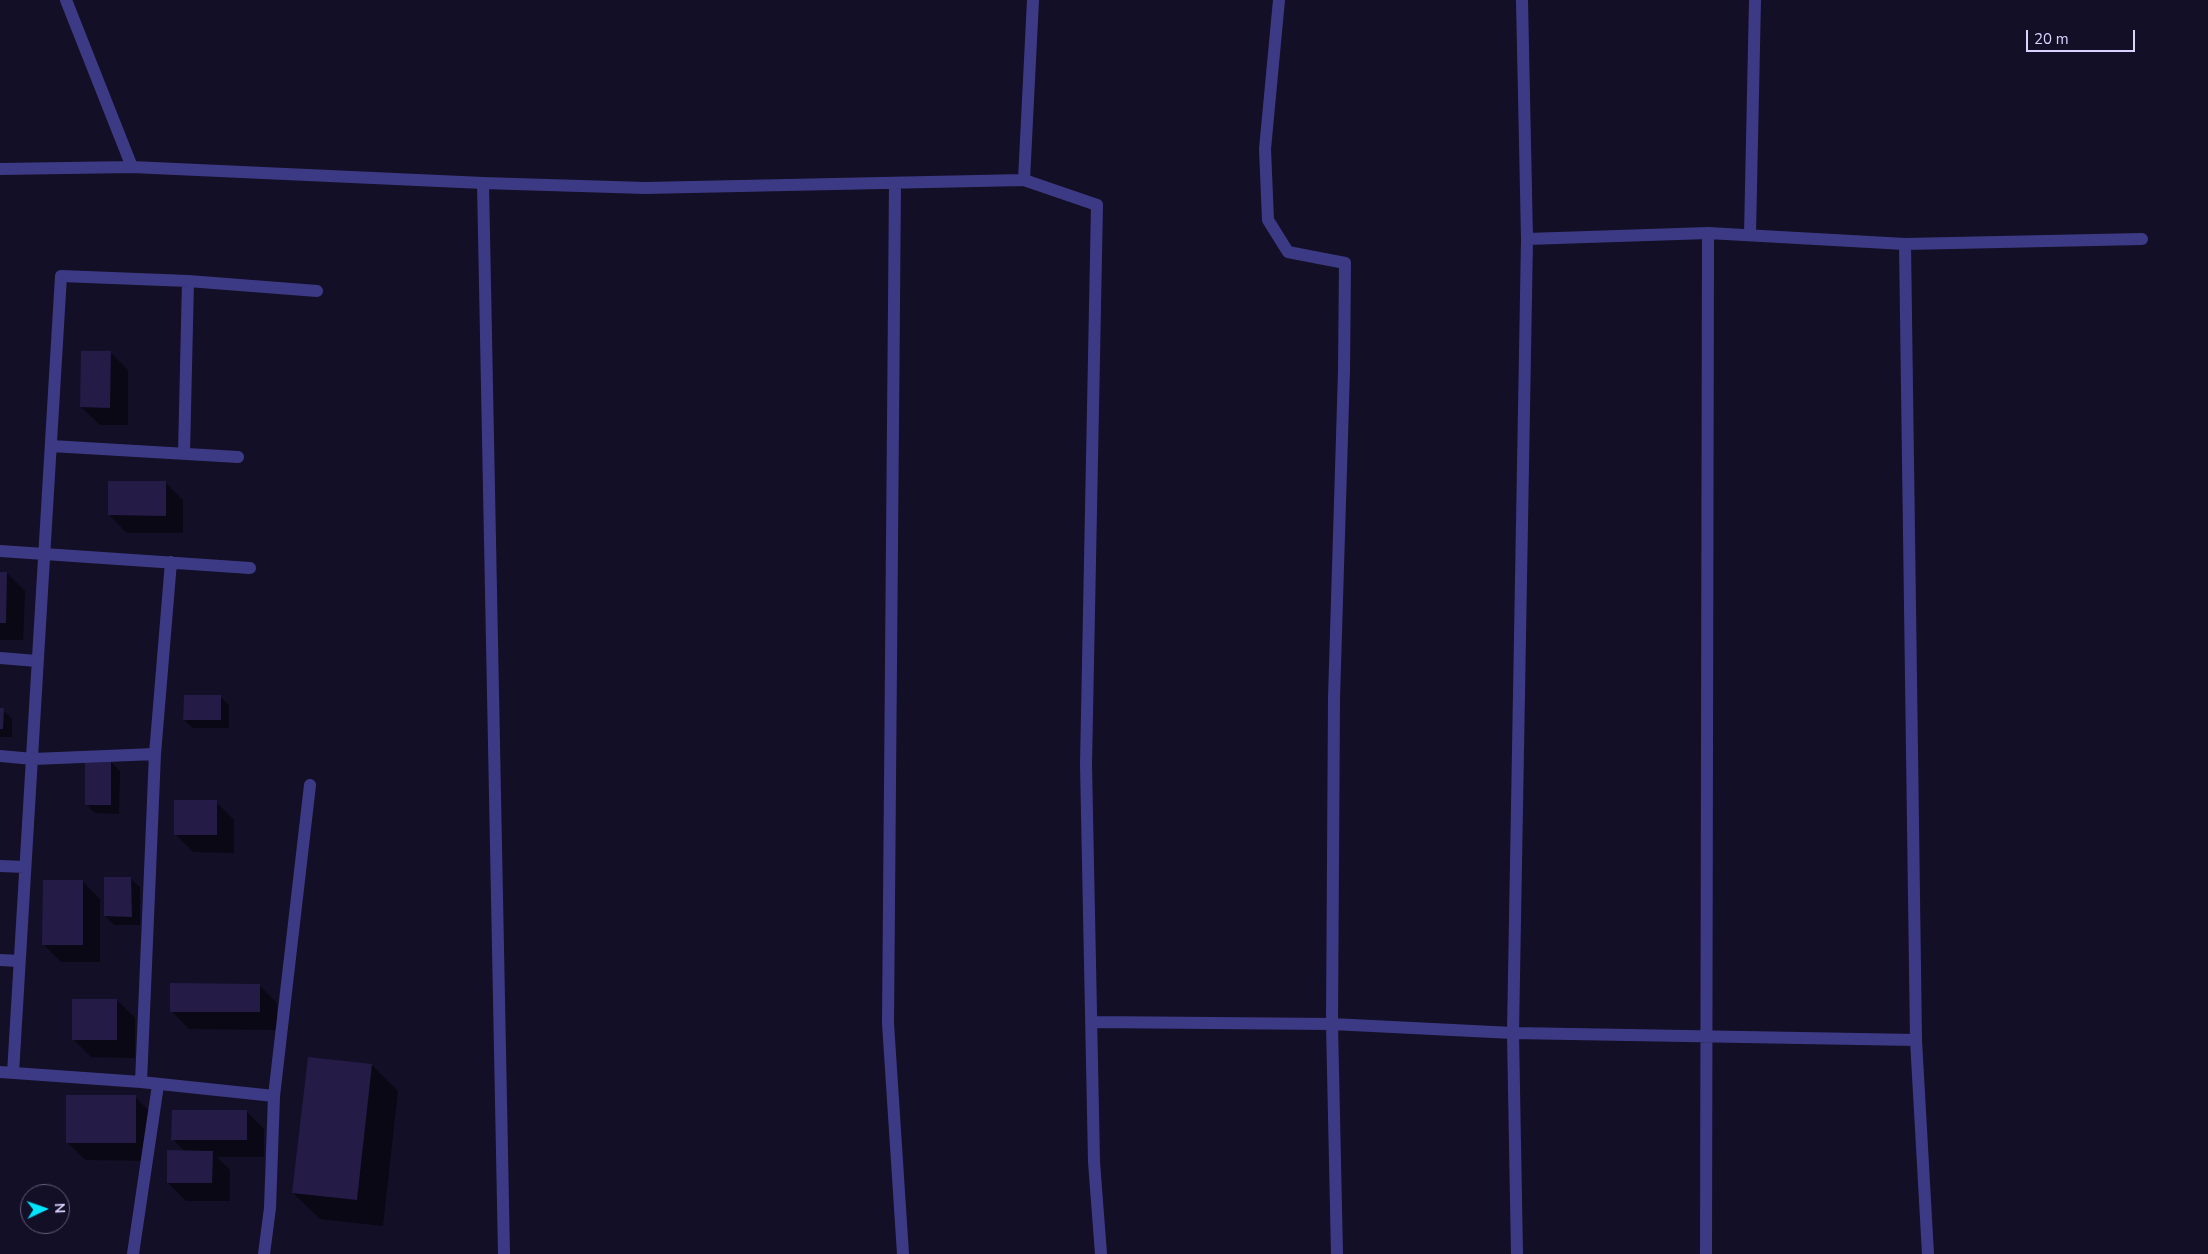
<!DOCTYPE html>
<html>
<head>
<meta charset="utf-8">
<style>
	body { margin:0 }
	#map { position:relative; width:2208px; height:1254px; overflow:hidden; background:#130f26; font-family:"Nunito Sans",sans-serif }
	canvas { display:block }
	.north { position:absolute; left:20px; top:1184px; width:50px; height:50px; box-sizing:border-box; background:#130f26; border:1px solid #625e7d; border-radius:50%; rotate:87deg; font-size:14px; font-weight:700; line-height:20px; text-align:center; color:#d9d4ff }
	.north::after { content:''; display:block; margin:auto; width:18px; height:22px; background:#00e5ff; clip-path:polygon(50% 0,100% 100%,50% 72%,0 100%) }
	.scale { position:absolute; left:2026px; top:30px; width:109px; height:22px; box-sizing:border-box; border:2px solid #d9d4ff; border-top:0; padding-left:6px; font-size:15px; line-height:18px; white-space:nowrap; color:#d9d4ff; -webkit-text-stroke:4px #130f26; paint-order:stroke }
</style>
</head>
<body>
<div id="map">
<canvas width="2208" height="1254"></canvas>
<div class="north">N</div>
<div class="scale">20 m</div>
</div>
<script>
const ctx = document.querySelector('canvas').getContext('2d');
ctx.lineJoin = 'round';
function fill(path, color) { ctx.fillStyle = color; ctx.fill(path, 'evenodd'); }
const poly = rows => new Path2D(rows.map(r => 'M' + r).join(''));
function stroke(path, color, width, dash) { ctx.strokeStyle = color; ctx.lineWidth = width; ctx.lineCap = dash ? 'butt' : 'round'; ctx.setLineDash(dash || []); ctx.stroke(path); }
fill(poly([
	[110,352,128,370,128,425,100,425,81,407],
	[165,482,183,500,183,533,127,533,109,515],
	[0,573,7,573,25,591,23,640,0,640],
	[220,697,229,705,229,728,193,728,184,720],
	[0,710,3,710,12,719,12,737,0,737],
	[111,762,120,771,119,814,95,813,86,804],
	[216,802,234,820,234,853,193,852,175,834],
	[131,879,140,887,140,925,114,925,105,916],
	[82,881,100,899,100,962,61,962,43,944],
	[259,985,277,1003,277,1030,189,1029,171,1011],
	[117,1000,135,1018,135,1058,91,1057,73,1039],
	[372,1065,398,1091,383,1226,320,1219,293,1193],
	[135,1097,153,1115,153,1161,85,1160,67,1142],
	[246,1111,264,1129,264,1157,217,1157,230,1170,230,1201,186,1201,168,1183,185,1152,173,1139]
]), '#0007');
fill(poly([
	[81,351,111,351,110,408,80,407],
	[108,481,166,481,166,516,108,515],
	[0,572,7,572,6,623,0,623],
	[184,695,221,695,221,720,183,720],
	[0,708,4,708,3,729,0,729],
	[85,760,111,761,111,805,85,805],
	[174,800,217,800,217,835,174,835],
	[104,877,131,877,132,917,104,916],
	[43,880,83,880,83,945,42,945],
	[170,983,260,984,260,1012,170,1012],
	[72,999,117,999,117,1040,72,1040],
	[308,1057,372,1064,357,1200,292,1193],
	[66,1095,136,1095,136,1143,66,1143],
	[172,1110,247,1110,247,1140,171,1140],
	[167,1150,213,1151,212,1183,167,1183]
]), '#241b47');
stroke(poly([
	[66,0,132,167],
	[1279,0,1265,149,1268,220,1288,252,1345,263,1344,371,1334,698,1332,1024,1337,1254],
	[0,169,132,167,483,183,645,188,1024,180,1097,205,1086,764,1094,1162,1101,1254],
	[1024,180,1033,0],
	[483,183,504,1254],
	[895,183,888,1023,903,1254],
	[1750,234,1755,0],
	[1905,244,2142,239],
	[51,446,238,457],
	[184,454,188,281,317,291],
	[0,551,250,568],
	[0,658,37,661],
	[155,754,171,562],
	[0,756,33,759,155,754,141,1082],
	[0,866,25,867],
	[0,960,19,961],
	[1091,1022,1332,1024,1513,1033,1916,1040,1905,244,1708,233,1527,239],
	[1916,1040,1928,1254],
	[0,1072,141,1082,274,1096],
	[13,1073,61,276,188,281],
	[133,1254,158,1085],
	[264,1254,270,1208,274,1096,310,785],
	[1517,1254,1513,1033,1527,239,1522,0],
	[1706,1254,1708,233]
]), '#3d3a85', 12);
</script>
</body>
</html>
